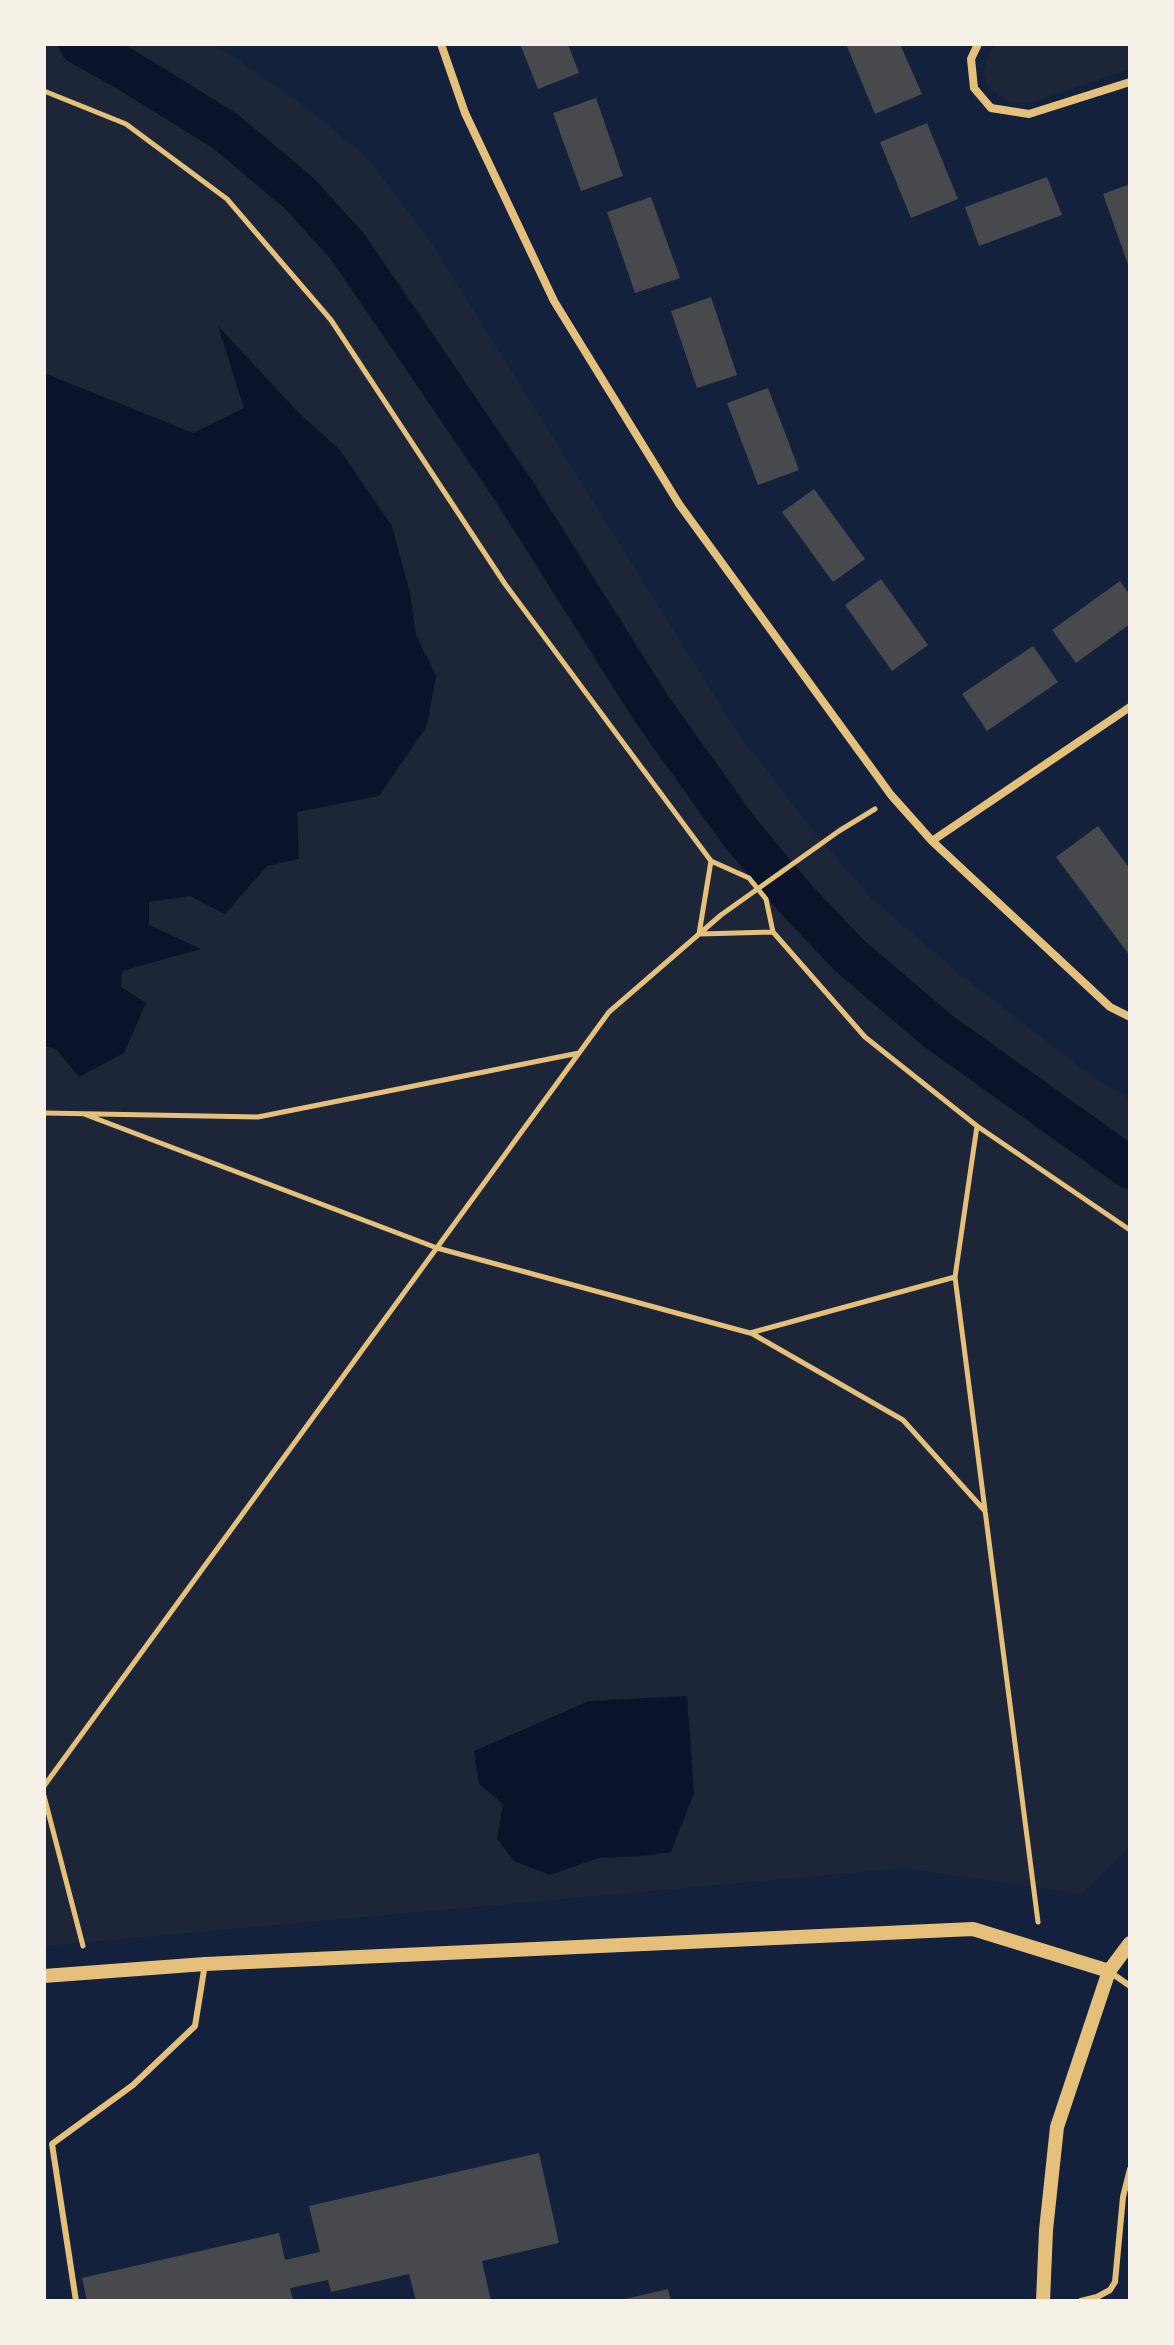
<!DOCTYPE html>
<html>
<head>
<meta charset="utf-8">
<style>
	body { margin:0 }
	#map { position:relative; width:1174px; height:2345px; overflow:hidden; background:#14213d; font-family:"Noto Sans",sans-serif }
	canvas { display:block }
	.frame { position:absolute; inset:0; border:46px solid #f6f1e7; pointer-events:none }
</style>
</head>
<body>
<div id="map">
<canvas width="1174" height="2345"></canvas>
<div class="frame"></div>
</div>
<script>
const ctx = document.querySelector('canvas').getContext('2d');
ctx.lineJoin = 'round';
function fill(path, color) { ctx.fillStyle = color; ctx.fill(path, 'evenodd'); }
const poly = rows => new Path2D(rows.map(r => 'M' + r).join(''));
function stroke(path, color, width, dash) { ctx.strokeStyle = color; ctx.lineWidth = width; ctx.lineCap = dash ? 'butt' : 'round'; ctx.setLineDash(dash || []); ctx.stroke(path); }
fill(poly([
	[44,44,212,44,237,59,312,112,368,158,432,244,739,735,815,833,870,897,966,979,1094,1078,1130,1099,1130,1848,1082,1894,904,1868,44,1946],
	[996,44,1130,44,1130,69,1028,104,1006,101,987,86,984,70,989,53]
]), '#1d2539');
fill(poly([
	[218,326,299,413,340,450,392,526,410,593,416,635,436,676,427,726,379,796,297,812,299,859,267,866,225,914,190,896,149,902,149,925,201,949,122,971,121,987,146,1003,124,1053,79,1077,56,1049,44,1046,44,373,193,433,244,408],
	[687,1696,694,1793,671,1852,643,1856,598,1858,550,1875,514,1861,497,1839,503,1804,479,1784,474,1751,589,1701]
]), '#0b132b');
stroke(poly([
	[80,44,125,69,225,131,299,193,348,247,514,491,653,711,739,831,794,897,850,956,938,1031,1130,1168]
]), '#0b132b', 42);
fill(poly([
	[520,44,568,44,579,73,538,89],
	[846,44,900,44,922,94,875,114],
	[596,98,623,176,581,191,553,113],
	[927,123,958,199,911,218,880,142],
	[1047,177,1062,215,979,246,965,207],
	[1130,184,1130,270,1103,194],
	[651,197,680,278,635,293,607,212],
	[711,297,737,375,697,388,671,311],
	[768,388,799,470,758,485,727,403],
	[814,489,865,559,833,582,782,512],
	[881,579,928,645,892,671,845,605],
	[1120,581,1130,595,1130,624,1076,663,1052,630],
	[1033,646,1058,682,987,731,962,694],
	[1098,826,1130,869,1130,956,1056,857],
	[539,2153,559,2243,482,2261,491,2301,416,2301,409,2274,331,2292,328,2280,290,2288,293,2301,87,2301,82,2278,279,2233,285,2260,320,2252,309,2206],
	[668,2289,671,2301,621,2301,621,2300]
]), '#48494c');
stroke(poly([
	[44,91,126,124,227,199,331,320,505,584,711,861,749,878,766,899,773,932,865,1037,977,1126,1130,1230],
	[711,861,699,934,773,932],
	[44,1113,258,1117,579,1053],
	[84,1114,437,1248,750,1333,955,1277],
	[977,1126,955,1277,1038,1922],
	[751,1333,903,1420,985,1511],
	[44,1786,609,1012,721,915,839,831,875,809],
	[44,1796,83,1946]
]), '#e5c07b', 5);
stroke(poly([
	[1110,1972,1130,1986],
	[76,2301,52,2144,133,2085,195,2026,205,1964],
	[1081,2301,1097,2297,1110,2290,1115,2282,1123,2197,1130,2169]
]), '#e5c07b', 6);
stroke(poly([
	[441,44,465,113,554,301,679,504,891,795,932,841,1110,1007,1130,1017],
	[978,44,971,59,974,88,991,108,1029,114,1130,82],
	[932,841,1130,707]
]), '#e5c07b', 8);
stroke(poly([
	[44,1976,205,1964,973,1929,1109,1971],
	[1043,2301,1046,2230,1057,2127,1109,1971,1130,1943]
]), '#e5c07b', 14);
</script>
</body>
</html>
